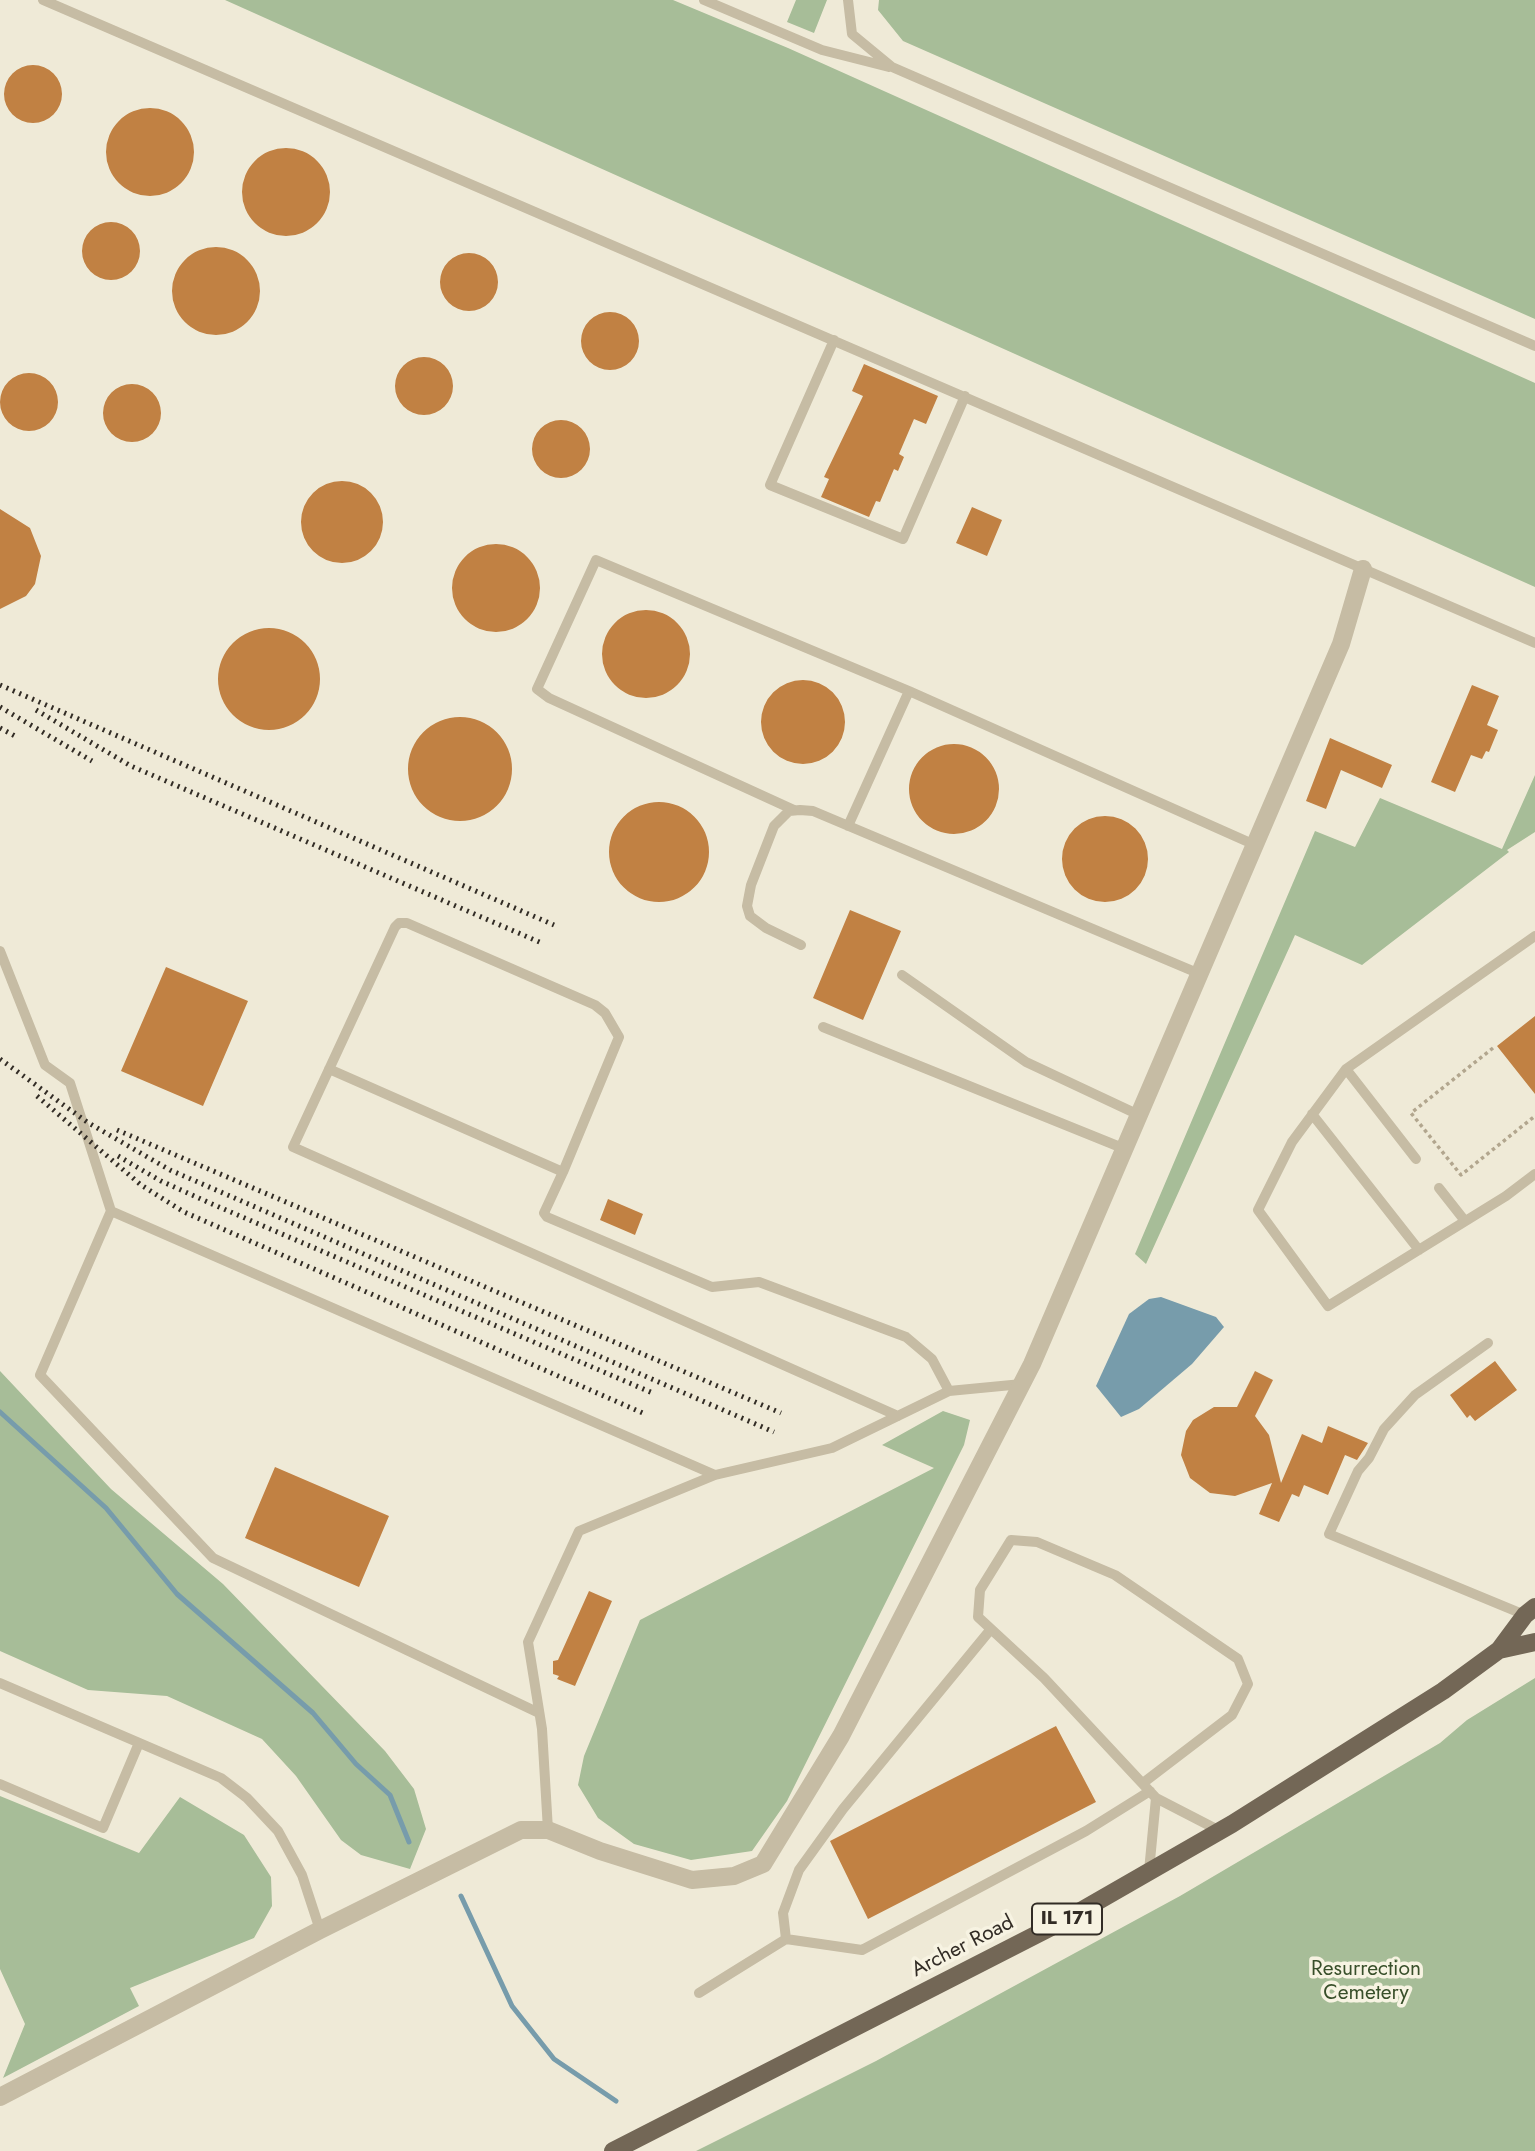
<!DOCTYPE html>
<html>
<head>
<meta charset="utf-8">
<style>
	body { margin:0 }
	canvas { display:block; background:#efead7 }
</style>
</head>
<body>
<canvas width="1535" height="2151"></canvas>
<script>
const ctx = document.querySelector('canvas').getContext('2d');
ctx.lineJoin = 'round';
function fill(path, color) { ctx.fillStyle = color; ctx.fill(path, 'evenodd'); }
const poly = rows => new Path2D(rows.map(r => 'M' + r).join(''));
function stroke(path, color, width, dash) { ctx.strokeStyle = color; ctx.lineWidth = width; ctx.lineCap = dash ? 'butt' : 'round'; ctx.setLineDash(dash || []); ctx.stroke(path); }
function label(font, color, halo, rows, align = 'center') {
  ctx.font = font + ' Jost,sans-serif'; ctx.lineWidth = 7; ctx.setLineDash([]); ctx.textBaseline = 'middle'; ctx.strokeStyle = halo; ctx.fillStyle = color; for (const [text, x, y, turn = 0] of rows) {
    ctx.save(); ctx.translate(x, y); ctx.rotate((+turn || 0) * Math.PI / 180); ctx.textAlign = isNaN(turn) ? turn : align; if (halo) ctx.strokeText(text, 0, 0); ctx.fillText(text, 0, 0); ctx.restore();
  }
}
fill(poly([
	[225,0,673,0,788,48,1535,383,1535,587],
	[796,0,827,0,814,33,787,22],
	[879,0,1535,0,1535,319,903,41,878,10],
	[1535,775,1535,832,1507,850,1509,852,1362,965,1295,935,1146,1264,1135,1254,1315,831,1355,847,1380,798,1502,849],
	[0,1371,111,1489,223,1584,385,1751,414,1789,426,1829,410,1869,361,1855,341,1840,296,1776,262,1739,167,1696,88,1690,0,1651],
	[943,1411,970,1420,964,1445,787,1801,752,1851,691,1860,634,1844,598,1818,578,1785,584,1756,640,1620,934,1468,882,1445],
	[1535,1678,1535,2151,696,2151,876,2061,1180,1896,1440,1743,1467,1720],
	[0,1796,139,1853,180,1797,244,1835,271,1877,272,1906,254,1938,130,1988,139,2006,3,2078,25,2024,0,1969]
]), '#a7bd98');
fill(poly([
	[1161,1297,1216,1317,1224,1327,1192,1364,1139,1409,1121,1417,1096,1386,1129,1314,1149,1299]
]), '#779cab');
stroke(poly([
	[0,1412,106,1508,177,1594,313,1713,356,1764,390,1795,409,1842],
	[461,1896,512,2006,554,2059,616,2101]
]), '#779cab', 5);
fill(poly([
	'4 94a29 29 0 1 1 58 0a29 29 0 1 1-58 0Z',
	'106 152a44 44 0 1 1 88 0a44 44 0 1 1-88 0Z',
	'242 192a44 44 0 1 1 88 0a44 44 0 1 1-88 0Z',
	'82 251a29 29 0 1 1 58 0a29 29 0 1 1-58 0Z',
	'172 291a44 44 0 1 1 88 0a44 44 0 1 1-88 0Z',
	'440 282a29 29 0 1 1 58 0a29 29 0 1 1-58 0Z',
	'581 341a29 29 0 1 1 58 0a29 29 0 1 1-58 0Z',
	'395 386a29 29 0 1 1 58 0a29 29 0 1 1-58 0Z',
	[864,364,938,396,926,424,914,419,899,454,904,457,898,471,894,469,880,502,876,501,869,517,821,497,829,479,824,477,863,396,852,391],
	'0 402a29 29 0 1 1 58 0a29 29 0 1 1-58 0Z',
	'103 413a29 29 0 1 1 58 0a29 29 0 1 1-58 0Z',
	'532 449a29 29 0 1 1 58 0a29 29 0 1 1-58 0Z',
	'301 522a41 41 0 1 1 82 0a41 41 0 1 1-82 0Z',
	[972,507,1002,520,987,556,956,543],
	[0,509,30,528,41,556,35,584,26,596,0,609],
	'452 588a44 44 0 1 1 88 0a44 44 0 1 1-88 0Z',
	'602 654a44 44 0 1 1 88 0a44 44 0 1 1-88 0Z',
	'218 679a51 51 0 1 1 102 0a51 51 0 1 1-102 0Z',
	'761 722a42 42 0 1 1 84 0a42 42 0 1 1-84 0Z',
	[1472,685,1499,696,1487,725,1498,730,1489,752,1486,751,1482,759,1471,755,1455,792,1431,782],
	'408 769a52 52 0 1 1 104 0a52 52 0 1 1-104 0Z',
	[1330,738,1392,765,1382,788,1341,770,1326,809,1306,801],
	'909 789a45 45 0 1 1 90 0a45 45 0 1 1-90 0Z',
	'609 852a50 50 0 1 1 100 0a50 50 0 1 1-100 0Z',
	'1062 859a43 43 0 1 1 86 0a43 43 0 1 1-86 0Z',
	[850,910,901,931,863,1020,813,998],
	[166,967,248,1001,203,1106,121,1071],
	[1535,1016,1535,1094,1497,1046],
	[608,1199,643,1214,635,1235,600,1220],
	[1495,1361,1517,1390,1475,1421,1470,1415,1467,1418,1450,1395],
	[1255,1371,1273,1380,1255,1416,1269,1435,1281,1483,1302,1434,1322,1443,1328,1426,1368,1443,1357,1460,1345,1455,1328,1495,1304,1485,1299,1497,1292,1494,1279,1522,1259,1514,1272,1483,1235,1496,1210,1493,1190,1478,1181,1455,1186,1431,1193,1420,1214,1407,1237,1407],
	[275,1467,389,1516,359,1587,245,1538],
	[589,1591,612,1601,575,1686,557,1679,559,1676,553,1674,553,1661,558,1660],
	[1056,1726,1096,1802,868,1919,830,1841]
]), '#c18143');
stroke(poly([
	[1493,1048,1411,1113,1461,1175,1535,1116]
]), '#b2a68e', 3.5, [3.5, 3.5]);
stroke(poly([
	[43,0,1535,643],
	[704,0,822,50,889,67],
	[848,0,852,34,892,67,1535,346],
	[834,340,770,485,903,539,965,396],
	[794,810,549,698,537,689,596,560,909,691],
	[848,826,909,691,1255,845],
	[1535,936,1346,1069,1292,1142,1258,1210,1328,1306,1506,1196,1535,1174],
	[801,945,766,928,750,916,747,906,751,885,774,826,789,811,800,810,813,811,1200,974],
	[0,951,45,1065,70,1083,111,1211,40,1375,213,1558,539,1713],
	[902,975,1026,1062,1139,1115],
	[823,1027,1125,1149],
	[329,1069,563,1172,619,1037,605,1013,595,1005,407,923,399,923,395,927,293,1147,898,1416],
	[1346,1069,1416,1159],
	[1312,1114,1419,1250],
	[563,1172,544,1213,547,1217,712,1287,759,1282,906,1337,932,1359,949,1391],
	[1439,1188,1465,1221],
	[111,1211,715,1475],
	[1488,1343,1415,1395,1384,1429,1369,1458,1358,1471,1329,1534,1525,1615],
	[0,1683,221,1778,247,1798,278,1831,302,1875,320,1930],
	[1143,1783,1232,1715,1248,1684,1238,1659,1115,1575,1037,1542,1011,1540,980,1590,978,1617,1044,1678,1156,1798],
	[0,1784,103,1828,139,1743],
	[548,1830,542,1729,528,1642,579,1531,715,1475,832,1448,949,1391,1022,1384],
	[1149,1871,1156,1798,1220,1831],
	[786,1939,862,1950,1086,1831,1150,1791],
	[699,1993,786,1939,783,1913,799,1870,843,1809,991,1629]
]), '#c6bca4', 10);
stroke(poly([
	[0,2097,320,1930,521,1830,548,1830,600,1851,692,1880,734,1876,763,1864,841,1736,1032,1364,1341,644,1363,569]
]), '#c6bca4', 18);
stroke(poly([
	[1499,1650,1535,1642],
	[613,2151,1065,1920,1232,1824,1443,1691,1499,1650,1525,1615,1535,1607]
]), '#736756', 18);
stroke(poly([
	[0,685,554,925],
	[0,707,92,761],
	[36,710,131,766,544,944],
	[0,728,15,736],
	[0,1059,87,1122,170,1170,774,1432],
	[37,1096,141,1185,184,1212,645,1414],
	[117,1130,781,1413],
	[118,1156,161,1181,212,1204,655,1394]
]), '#322c25', 5, [2, 5]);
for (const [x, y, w] of [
	[1067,1919,70]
]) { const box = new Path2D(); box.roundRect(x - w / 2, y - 15.5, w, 31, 5); ctx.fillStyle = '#f7f3e2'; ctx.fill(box); stroke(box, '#322c25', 2); }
label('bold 19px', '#322c25', null, [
	["IL 171",1067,1919]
]);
label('21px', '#322c25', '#f7f3e2', [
	["Archer Road",963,1947,-27]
]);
label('21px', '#384f2a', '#f7f3e2', [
	["Resurrection",1366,1970],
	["Cemetery",1366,1994]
]);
</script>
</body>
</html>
